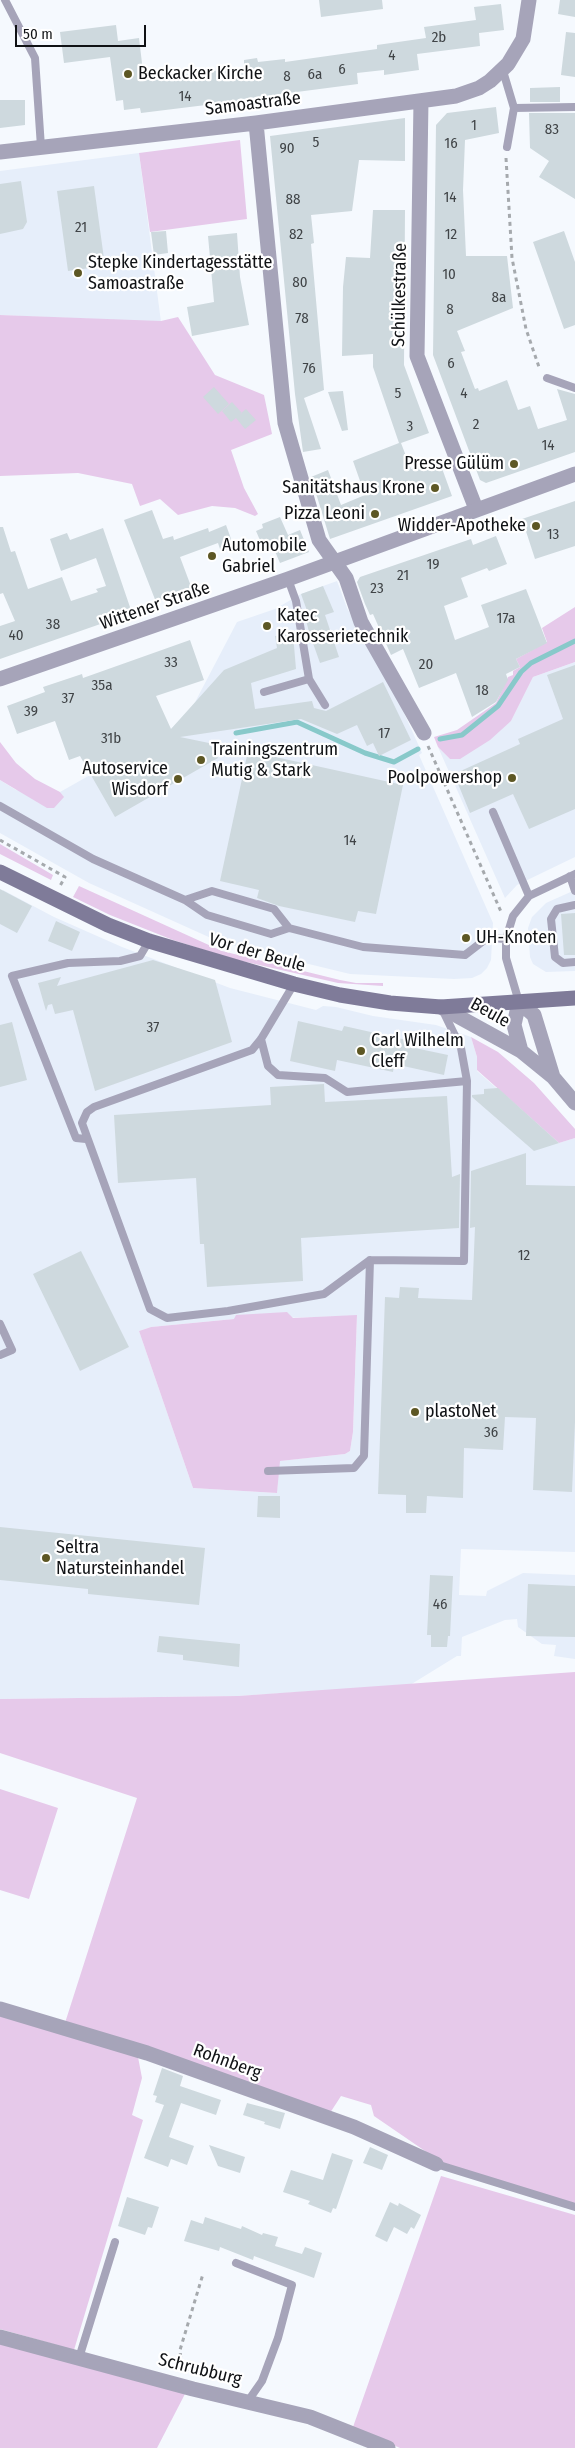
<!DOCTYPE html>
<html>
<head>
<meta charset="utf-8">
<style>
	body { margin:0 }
	#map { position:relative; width:575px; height:2448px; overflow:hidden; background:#f5f9fe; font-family:"Fira Sans Condensed",sans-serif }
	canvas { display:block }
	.scale { position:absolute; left:15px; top:25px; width:131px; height:22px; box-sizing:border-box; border:2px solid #101215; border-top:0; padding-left:6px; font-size:15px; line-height:18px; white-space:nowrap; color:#101215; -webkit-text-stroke:4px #fff; paint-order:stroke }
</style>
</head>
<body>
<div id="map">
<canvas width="575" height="2448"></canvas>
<div class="scale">50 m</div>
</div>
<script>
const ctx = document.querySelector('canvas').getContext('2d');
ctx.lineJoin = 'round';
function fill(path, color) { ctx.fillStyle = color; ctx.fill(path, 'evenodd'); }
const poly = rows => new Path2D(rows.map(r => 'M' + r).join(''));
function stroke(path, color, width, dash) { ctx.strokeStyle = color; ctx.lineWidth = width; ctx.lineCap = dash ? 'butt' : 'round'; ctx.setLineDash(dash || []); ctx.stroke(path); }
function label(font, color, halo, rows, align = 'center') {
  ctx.font = font + ' "Fira Sans Condensed",sans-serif'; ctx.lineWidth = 4.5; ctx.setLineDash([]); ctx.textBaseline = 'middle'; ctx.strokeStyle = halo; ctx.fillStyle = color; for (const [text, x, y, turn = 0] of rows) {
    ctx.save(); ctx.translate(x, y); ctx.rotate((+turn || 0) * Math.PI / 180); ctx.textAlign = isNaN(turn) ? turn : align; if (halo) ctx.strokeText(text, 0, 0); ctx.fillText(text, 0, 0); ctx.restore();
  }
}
fill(poly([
	[139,153,161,322,0,315,0,171],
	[337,581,347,608,400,704,422,753,419,755,493,923,491,960,487,968,481,974,472,978,454,979,350,974,222,943,89,883,0,833,0,780,16,790,63,797,60,792,170,730,193,706,237,622,275,609,301,594],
	[575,662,575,857,517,885,505,898,438,747,450,759,511,721,533,677],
	[3,890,54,917,122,947,230,988,316,1010,323,1006,336,1007,373,1016,436,1025,471,1037,477,1057,477,1071,559,1143,575,1138,575,1552,461,1549,459,1595,486,1596,487,1591,523,1573,575,1575,575,1659,554,1656,556,1645,542,1644,518,1627,517,1619,505,1620,462,1637,461,1656,457,1656,410,1685,238,1696,0,1699,0,895],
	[357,1316,353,1432,350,1451,345,1454,279,1461,277,1493,193,1488,139,1331,151,1327,234,1319],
	[575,890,575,971,546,972,533,964,530,957,528,928,532,917,546,903]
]), '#e6eefa');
fill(poly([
	[240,140,247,219,150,232,139,153],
	[0,315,161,321,178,317,215,375,264,395,272,434,231,450,244,488,258,514,255,516,235,508,212,506,178,515,160,499,140,506,132,484,78,473,0,476],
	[575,607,575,662,533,677,511,721,490,740,460,759,450,759,438,747,434,737,457,730,496,703,508,677,513,675,513,671,520,667,516,659,547,642,542,628],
	[0,742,16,763,35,779,60,792,64,797,54,808,47,808,0,780],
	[0,844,53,875,51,880,0,854],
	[79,886,222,951,340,980,356,983,383,983,383,986,338,983,233,959,173,940,110,915,73,897],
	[471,1037,498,1052,534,1083,575,1129,575,1138,559,1143,477,1070,477,1057],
	[287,1312,293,1318,357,1315,353,1432,350,1451,345,1454,280,1461,277,1493,193,1488,139,1331,151,1327,234,1319,236,1315],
	[575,1672,575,2204,444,2164,374,2116,371,2105,341,2096,330,2113,64,2026,137,1798,0,1753,0,1699,238,1696],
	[0,1789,58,1808,29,1899,0,1890],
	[0,2012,138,2057,142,2078,132,2115,143,2120,74,2350,0,2329],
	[441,2176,575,2215,575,2448,400,2448,353,2427],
	[0,2339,186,2392,157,2448,0,2448]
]), '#e6c9ea');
stroke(poly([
	[236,733,297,722,365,753,394,762,418,749],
	[440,739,462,735,498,706,521,672,531,663,575,641]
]), '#88c9ca', 5);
fill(poly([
	[319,0,382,0,383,9,321,17],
	[560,0,575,0,575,17,558,14],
	[501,4,504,30,479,33,480,46,417,54,419,70,384,75,384,70,357,73,358,84,243,99,243,102,216,106,214,104,141,113,140,108,124,110,123,100,116,101,110,57,64,63,60,32,116,25,118,41,139,38,144,80,244,67,244,60,257,58,258,62,285,59,285,62,377,49,377,45,426,38,424,27,476,20,474,7],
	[566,32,575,33,575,77,561,75],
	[560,87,560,102,530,102,530,88],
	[0,100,25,100,25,125,0,128],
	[496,107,499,133,465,140,463,190,466,256,507,256,513,308,457,331,465,351,461,352,475,389,478,388,479,391,507,380,518,410,530,406,538,429,567,420,557,389,575,394,575,452,486,483,480,480,433,355,436,125,447,113],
	[529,113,575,113,575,199,539,177,549,161,530,148],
	[405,118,405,161,359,160,352,211,311,215,314,243,311,244,324,390,304,398,321,449,303,452,295,394,270,136],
	[21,181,27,222,23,229,0,234,0,184],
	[94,186,105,266,68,271,57,191],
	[373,210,405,210,404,365,429,433,401,443,411,469,439,460,452,496,330,539,311,477,328,470,341,505,365,495,353,461,399,443,373,367,373,354,342,356,343,287,346,257,370,258],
	[166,231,168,253,154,255,151,232],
	[564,231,575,262,575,325,564,329,533,242],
	[237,233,240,277,249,325,192,336,187,307,214,302,208,236],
	[214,387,229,404,218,414,203,397],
	[343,391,348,430,342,431,328,392],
	[232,402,242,413,239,415,246,409,256,420,245,429,236,418,231,422,222,411],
	[575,501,575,546,535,559,522,519],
	[152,510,163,539,173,536,174,540,208,528,209,532,226,525,234,547,221,552,218,543,180,557,192,589,156,602,124,520],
	[280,517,288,535,300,530,309,552,280,563,271,542,262,545,256,531,263,528,262,524],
	[0,527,3,527,11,552,15,551,28,589,62,577,71,601,98,592,96,589,106,586,96,558,61,571,50,539,67,533,70,540,103,528,132,613,0,659,0,626,15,621,3,593,0,594],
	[496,536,507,564,489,571,487,568,461,578,468,597,444,606,455,640,489,627,481,605,526,589,547,643,516,659,520,667,506,674,508,680,496,702,472,717,456,673,419,688,403,649,391,655,373,614,370,615,365,604,357,582,360,577,471,539,473,545],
	[323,586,334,612,325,615,339,657,320,663,309,632,306,620,310,619,301,594],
	[293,634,296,669,251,683,255,709,312,701,314,708,326,711,383,682,411,740,379,756,373,743,367,746,357,725,337,734,301,719,180,737,209,743,218,758,115,817,80,756,69,760,55,721,17,734,7,706,45,692,43,687,82,674,83,678,190,640,204,680,156,696,171,729,224,670,277,648,275,636],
	[575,665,575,809,529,829,513,794,470,813,454,774,520,744,518,739,563,719,547,675],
	[248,751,403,785,376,914,358,911,355,922,279,906,257,898,259,890,220,881],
	[0,889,32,906,17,933,0,924],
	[575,913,575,955,564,955,561,914],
	[56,921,80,932,72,951,48,941],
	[153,960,215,980,232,1042,95,1091,73,1010,55,1014,52,1004,48,1005,46,1011,38,983,61,977,57,986],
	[298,1021,342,1031,344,1026,411,1041,410,1047,448,1055,444,1075,394,1064,393,1072,337,1060,335,1071,290,1061],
	[12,1022,27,1080,0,1087,0,1025],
	[324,1084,325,1102,447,1096,452,1177,460,1174,459,1228,301,1238,303,1281,207,1287,204,1244,200,1244,196,1178,118,1183,114,1115,271,1105,270,1087],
	[498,1088,559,1143,534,1151,472,1097,472,1095,484,1094,484,1089],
	[526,1153,526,1185,575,1186,575,1422,572,1492,533,1490,536,1418,505,1417,503,1450,464,1448,463,1498,427,1496,426,1513,406,1513,406,1495,378,1494,385,1297,399,1298,400,1287,419,1288,418,1298,472,1300,475,1227,470,1228,471,1171],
	[81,1251,129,1347,80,1371,33,1274],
	[258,1496,280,1496,280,1518,257,1517],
	[0,1527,205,1548,199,1605,88,1594,88,1589,0,1580],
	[430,1575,453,1576,450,1636,448,1636,447,1647,431,1647,431,1635,427,1635],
	[528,1584,575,1586,575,1637,526,1636],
	[159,1636,240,1644,239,1667,183,1660,183,1655,157,1652],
	[162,2068,183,2076,180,2086,221,2100,216,2115,181,2103,169,2137,194,2146,187,2165,171,2159,168,2167,144,2158,164,2105,155,2102,157,2096,153,2095],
	[247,2103,285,2113,280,2129,264,2124,265,2122,243,2115],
	[209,2145,245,2157,240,2173,218,2166],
	[370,2147,388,2155,382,2170,363,2163],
	[332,2153,353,2160,336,2209,333,2208,331,2213,308,2204,310,2201,283,2192,291,2170,323,2180],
	[127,2197,159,2207,152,2228,148,2227,145,2235,118,2226],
	[390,2202,398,2206,399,2203,421,2215,414,2229,411,2227,407,2234,394,2227,387,2242,375,2236],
	[205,2217,241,2229,242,2226,262,2235,263,2233,278,2237,275,2246,302,2254,305,2247,322,2253,314,2278,254,2256,253,2260,220,2247,219,2251,184,2241,191,2220,203,2224]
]), '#ced9de');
stroke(poly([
	[506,158,512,258,526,329,540,370],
	[428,746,502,914],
	[0,840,65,877,60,886],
	[188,2371,181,2361,180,2350,203,2274]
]), '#a5a9ad', 3, [4, 4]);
stroke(poly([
	[5,0,35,58,41,147],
	[503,71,514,108,507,147],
	[514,108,575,107],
	[547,378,575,388],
	[288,579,296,601,309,679,325,705],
	[264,692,309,679],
	[0,806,93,859,185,900],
	[493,812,529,896],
	[570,876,575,891],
	[575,905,557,909,551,919,555,957,563,963,575,962],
	[289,928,274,909,212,891,185,900,207,915,271,934,289,928,363,947,465,955,487,938,506,939],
	[294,984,261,1039,252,1050,94,1107,87,1112,82,1123,150,1309,167,1318,228,1311,324,1294,370,1260,464,1261,467,1081,461,1048,443,1011],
	[519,1002,506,958,506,939,513,916,529,896,575,874],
	[261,1039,268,1066,278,1075,325,1078,347,1092,467,1081],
	[86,1139,76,1138,12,976,68,963,120,961,140,956,149,941],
	[0,1324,12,1350,0,1355],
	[268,1471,354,1468,364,1456,370,1260],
	[436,2164,575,2207],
	[236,2263,292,2285,278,2338,262,2381,248,2401],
	[79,2358,115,2242]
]), '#a6a4b9', 8);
stroke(poly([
	[421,101,417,356,476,509],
	[256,123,285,423,319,540,346,578,361,622,424,733],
	[0,152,256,123,456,96,479,88,490,81,508,64,523,39,529,0],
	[441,1007,521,1051],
	[553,1077,534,1015,519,1002,514,1025,521,1051,553,1077,575,1103],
	[0,2009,147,2053,354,2127,436,2164],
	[0,2337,193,2389,310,2417,388,2448]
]), '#a6a4b9', 15);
stroke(poly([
	[0,679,288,579,575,474]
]), '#a6a4b9', 15);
stroke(poly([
	[0,872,108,925,149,941,294,984,340,995,390,1003,441,1007,575,998]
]), '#7f7b99', 15);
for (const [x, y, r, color] of [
	[128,74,5,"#5d5724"],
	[78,273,5,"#5d5724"],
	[514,464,5,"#5d5724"],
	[435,488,5,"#5d5724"],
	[375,514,5,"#5d5724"],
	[536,526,5,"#5d5724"],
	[212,556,5,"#5d5724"],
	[267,626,5,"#5d5724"],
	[201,760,5,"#5d5724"],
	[512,778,5,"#5d5724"],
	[178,779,5,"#5d5724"],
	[466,938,5,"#5d5724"],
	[361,1051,5,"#5d5724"],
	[415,1412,5,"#5d5724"],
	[46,1558,5,"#5d5724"]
]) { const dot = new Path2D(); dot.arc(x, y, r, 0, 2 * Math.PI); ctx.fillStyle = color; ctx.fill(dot); stroke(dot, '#fff', 2); }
label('15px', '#404447', null, [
	["2b",439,38],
	["4",392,56],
	["6",342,70],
	["6a",315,75],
	["8",287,77],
	["14",185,97],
	["1",474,126],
	["83",552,130],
	["5",316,143],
	["16",451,144],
	["90",287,149],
	["14",450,198],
	["88",293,200],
	["21",81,228],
	["82",296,235],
	["12",451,235],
	["10",449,275],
	["80",300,283],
	["8a",499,298],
	["8",450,310],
	["78",302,319],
	["6",451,364],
	["76",309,369],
	["5",398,394],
	["4",464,394],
	["2",476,425],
	["3",410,427],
	["14",548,446],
	["13",553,535],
	["19",433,565],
	["21",403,576],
	["23",377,589],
	["17a",506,619],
	["38",53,625],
	["40",16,636],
	["33",171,663],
	["20",426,665],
	["35a",102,686],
	["18",482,691],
	["37",68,699],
	["39",31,712],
	["17",384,734],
	["31b",111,739],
	["14",350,841],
	["37",153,1028],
	["12",524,1256],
	["36",491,1433],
	["46",440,1605]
]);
label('18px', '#101215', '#fff', [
	["Beckacker Kirche",138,74],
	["Stepke Kindertagesstätte",88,263],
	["Samoastraße",88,284],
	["Presse Gülüm",504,464,"right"],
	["Sanitätshaus Krone",425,488,"right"],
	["Pizza Leoni",365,514,"right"],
	["Widder-Apotheke",526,526,"right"],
	["Automobile",222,546],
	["Gabriel",222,567],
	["Katec",277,616],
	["Karosserietechnik",277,637],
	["Trainingszentrum",211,750],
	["Mutig & Stark",211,771],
	["Autoservice",168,769,"right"],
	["Wisdorf",168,790,"right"],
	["Poolpowershop",502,778,"right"],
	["UH-Knoten",476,938],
	["Carl Wilhelm",371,1041],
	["Cleff",371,1062],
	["plastoNet",425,1412],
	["Seltra",56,1548],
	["Natursteinhandel",56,1569]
], 'left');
label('18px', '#101215', '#fff', [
	["Samoastraße",253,104,-7],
	["Schülkestraße",400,295,-89],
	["Wittener Straße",155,606,-19],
	["Vor der Beule",257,953,16],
	["Beule",490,1013,29],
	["Rohnberg",227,2062,20],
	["Schrubburg",200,2370,14]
]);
</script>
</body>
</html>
